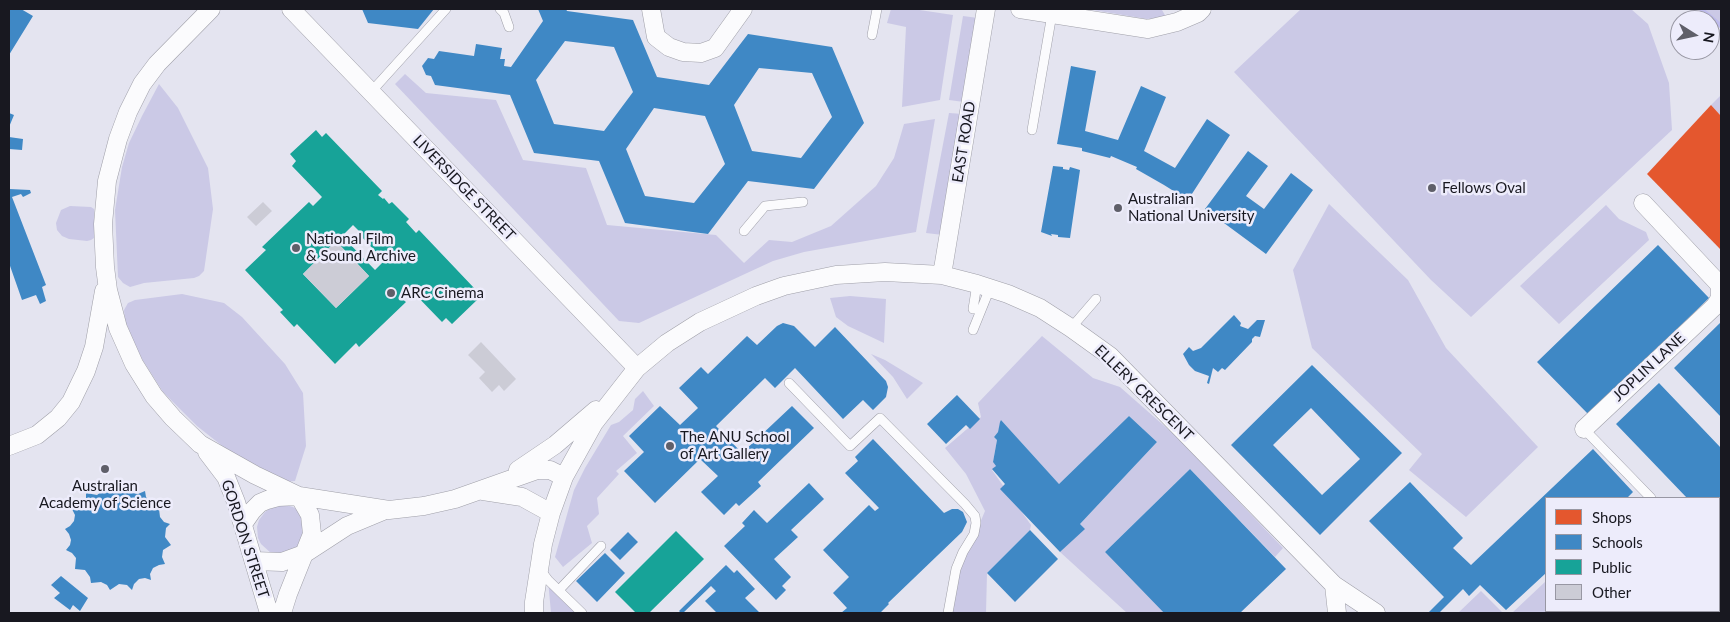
<!DOCTYPE html>
<html>
<head>
<meta charset="utf-8">
<style>
	body { margin:0 }
	#map { position:relative; width:1730px; height:622px; overflow:hidden; background:#e4e4f0; font-family:Lato,sans-serif }
	canvas { display:block }
	.frame { position:absolute; inset:0; border:10px solid #181820; pointer-events:none }
	.legend { position:absolute; left:1545px; top:497px; width:175px; height:115px; box-sizing:border-box; background:#edecfb; border:1px solid #9897a3; margin:0; padding:6px 9px; list-style:none; font-size:15px; color:#181820 }
	.legend li { display:flex; align-items:center; gap:10px; height:25px }
	.legend b { width:25px; border:1px solid #9897a3 }
	.north { position:absolute; left:1670px; top:10px; width:50px; height:50px; box-sizing:border-box; background:#edecfb; border:1px solid #9897a3; border-radius:50%; rotate:100deg; font-size:14px; font-weight:700; line-height:20px; text-align:center; color:#181820 }
	.north::after { content:''; display:block; margin:auto; width:18px; height:22px; background:#5f5f69; clip-path:polygon(50% 0,100% 100%,50% 72%,0 100%) }
</style>
</head>
<body>
<div id="map">
<canvas width="1730" height="622"></canvas>
<div class="frame"></div>
<ul class="legend">
<li><b style="height:14px;background:#e4572e"></b>Shops</li>
<li><b style="height:14px;background:#3f88c5"></b>Schools</li>
<li><b style="height:14px;background:#17a398"></b>Public</li>
<li><b style="height:14px;background:#ccccd6"></b>Other</li>
</ul>
<div class="north">N</div>
</div>
<script>
const ctx = document.querySelector('canvas').getContext('2d');
ctx.lineJoin = 'round';
function fill(path, color) { ctx.fillStyle = color; ctx.fill(path, 'evenodd'); }
const poly = rows => new Path2D(rows.map(r => 'M' + r).join(''));
function stroke(path, color, width, dash) { ctx.strokeStyle = color; ctx.lineWidth = width; ctx.lineCap = dash ? 'butt' : 'round'; ctx.setLineDash(dash || []); ctx.stroke(path); }
function label(font, color, halo, rows, align = 'center') {
  ctx.font = font + ' Lato,sans-serif'; ctx.lineWidth = 5; ctx.setLineDash([]); ctx.textBaseline = 'middle'; ctx.strokeStyle = halo; ctx.fillStyle = color; for (const [text, x, y, turn = 0] of rows) {
    ctx.save(); ctx.translate(x, y); ctx.rotate((+turn || 0) * Math.PI / 180); ctx.textAlign = isNaN(turn) ? turn : align; if (halo) ctx.strokeText(text, 0, 0); ctx.fillText(text, 0, 0); ctx.restore();
  }
}
fill(poly([
	[891,9,913,9,953,15,940,100,902,107,906,27,887,23],
	[1087,9,1157,9,1162,10,1166,17,1147,19],
	[1301,9,1631,9,1648,24,1669,83,1672,130,1471,317,1431,280,1234,72],
	[1701,9,1721,9,1721,26],
	[963,16,978,18,964,102,949,100],
	[405,74,426,93,496,100,523,160,586,168,607,225,716,235,744,263,769,240,792,242,831,226,876,186,894,158,904,124,935,119,916,232,804,252,773,261,639,323,619,321,395,84],
	[159,84,178,108,208,168,213,209,204,271,199,276,194,278,144,283,130,287,123,283,118,277,115,210,122,167,129,143,142,116],
	[1721,95,1721,116,1711,105],
	[949,113,963,114,943,235,926,233],
	[1329,204,1408,280,1446,348,1538,447,1466,517,1409,470,1422,454,1312,348,1293,270],
	[1606,205,1619,219,1646,232,1649,240,1559,324,1520,286],
	[70,206,91,207,94,209,94,238,91,240,87,241,69,239,62,236,57,230,56,223,61,210],
	[182,294,224,303,242,317,285,364,303,393,306,446,295,481,282,482,230,452,197,426,163,392,137,351,125,322,124,310,128,303,135,300],
	[850,296,886,299,884,343,848,326,836,317,830,298],
	[1042,336,1093,378,1120,387,1178,438,1283,548,1275,557,1190,469,1105,552,1164,613,1127,613,1060,552,1084,529,1080,524,1157,442,1129,416,1059,484,1001,420,998,432,994,437,997,440,993,462,996,466,992,470,1031,525,1030,530,987,573,986,613,948,613,951,592,985,511,966,474,945,448,981,417,978,403],
	[871,354,885,360,923,383,907,399,893,377],
	[643,391,654,406,623,436,637,453,616,471,619,474,597,498,599,514,587,526,592,543,563,567,555,557,574,490,585,468,611,425,619,422,633,410,635,399],
	[283,504,293,507,301,512,307,537,293,553,272,554,261,544,258,538,257,527,259,520,265,512,270,508],
	[548,580,582,613,551,613],
	[1546,581,1546,611,1605,611,1603,613,1512,613],
	[1719,588,1721,591,1721,611,1719,613,1691,613,1693,611,1719,611],
	[1481,591,1503,613,1458,613]
]), '#cbc9e6');
fill(poly([
	[1711,105,1721,116,1721,250,1647,174]
]), '#e4572e');
fill(poly([
	[9,9,21,9,33,16,9,55],
	[362,9,434,9,418,29,368,23],
	[538,9,566,9,567,11,633,20,657,77,709,85,748,34,832,47,864,123,814,189,748,181,708,234,625,223,599,161,534,153,510,95,435,85,431,76,426,75,422,66,428,58,434,59,439,51,474,56,476,44,502,48,500,59,505,59,504,66,511,67,543,21],
	[565,41,614,47,633,92,604,131,554,124,536,80],
	[759,68,812,73,832,117,801,158,752,151,734,105],
	[654,108,705,116,725,164,694,203,645,196,626,149],
	[1071,66,1096,71,1085,131,1118,140,1141,86,1166,97,1144,151,1175,168,1207,119,1230,135,1188,200,1164,185,1136,169,1137,167,1111,156,1110,158,1082,151,1082,148,1057,144],
	[9,113,14,115,9,127],
	[9,137,23,139,22,150,9,149],
	[1248,151,1268,166,1246,196,1264,209,1291,173,1313,190,1266,254,1205,209],
	[1053,166,1063,167,1063,169,1069,170,1070,167,1080,170,1070,238,1058,237,1058,235,1051,234,1052,236,1041,232],
	[9,189,30,190,31,193,23,197,21,194,12,197,46,285,42,287,46,301,40,304,36,295,22,300,9,263],
	[1658,245,1709,298,1589,415,1537,362],
	[1234,315,1241,323,1240,326,1248,329,1257,320,1265,320,1260,337,1255,336,1252,339,1252,342,1225,370,1222,368,1218,372,1213,368,1209,384,1207,383,1209,376,1195,371,1189,365,1183,354,1189,347,1193,351,1201,348],
	[1721,322,1721,417,1674,368],
	[783,323,794,326,815,347,835,327,886,381,888,387,886,397,873,410,863,400,843,419,795,368,775,388,765,378,716,426,742,453,792,406,814,428,758,482,761,486,739,506,736,503,724,515,701,492,718,476,700,459,655,503,624,471,644,452,629,436,660,406,680,425,698,408,679,388,701,367,708,374,747,336,757,345,777,326],
	[1312,365,1402,453,1320,535,1231,445],
	[1311,408,1360,459,1322,495,1273,445],
	[1659,383,1721,448,1721,519,1719,521,1719,498,1687,498,1616,424],
	[957,395,980,419,970,429,966,425,946,444,927,424],
	[1129,416,1157,442,1080,524,1085,529,1060,552,1000,489,1005,484,992,469,996,466,993,462,997,440,994,437,998,432,1000,422,1001,420,1059,484],
	[873,439,944,513,952,509,958,509,963,512,967,522,962,532,888,603,889,604,880,613,841,613,847,608,833,593,849,577,823,550,869,505,875,511,879,508,845,473,858,461,855,457],
	[1593,449,1633,492,1627,498,1546,498,1546,573,1506,610,1480,585,1469,596,1463,589,1439,613,1428,613,1444,597,1369,521,1410,482,1463,538,1453,548,1471,565],
	[1190,469,1286,569,1240,613,1164,613,1105,552],
	[809,483,824,499,791,530,798,537,774,559,791,577,782,586,786,590,776,600,724,546,745,526,742,523,754,510,767,523],
	[126,484,129,490,134,493,138,494,145,491,146,497,149,502,155,505,161,505,159,509,160,517,164,522,170,524,166,528,165,537,171,545,163,550,162,557,165,564,159,565,153,568,150,574,151,580,145,578,139,579,134,584,132,590,127,585,119,584,110,590,107,585,101,582,91,583,90,577,85,570,75,569,76,558,72,553,66,550,70,545,71,540,69,534,65,529,70,526,74,521,75,515,72,509,78,509,83,505,86,500,86,493,97,495,101,492,105,486,111,490,118,490],
	[1030,530,1058,559,1015,602,987,573],
	[628,532,638,542,620,560,610,550],
	[605,553,625,573,597,602,576,581],
	[726,565,734,573,737,570,755,589,745,598,760,613,717,613,705,601,716,591,711,586,683,613,681,613,679,611],
	[61,576,88,598,80,611,73,605,70,610,54,598,60,593,51,585]
]), '#3f88c5');
fill(poly([
	[316,130,322,137,326,133,382,191,378,195,383,199,384,198,389,204,392,202,409,219,406,222,416,233,419,230,475,289,472,292,478,299,452,324,446,318,442,322,411,290,402,299,406,302,359,347,356,343,335,364,297,324,294,327,280,312,283,310,245,270,266,250,262,247,309,202,313,206,322,197,292,166,296,161,290,154],
	[353,225,361,233,359,234,376,252,377,251,386,259,375,270,342,236],
	[336,241,369,276,336,308,303,274],
	[676,531,704,559,649,613,636,613,615,592]
]), '#17a398');
stroke(poly([
	[1701,9,1721,26]
]), '#bebbec', 4.5);
fill(poly([
	[263,202,272,211,256,226,247,217],
	[336,241,369,276,336,308,303,274],
	[481,342,516,379,504,391,499,385,492,392,479,378,485,372,468,355]
]), '#ccccd6');
const lane = poly([
	[500,9,504,13,509,27],
	[872,35,877,9],
	[371,92,446,9],
	[1032,130,1052,14],
	[744,231,765,206,803,202],
	[973,309,977,284],
	[1071,328,1096,299],
	[973,330,990,288],
	[789,383,850,446,880,418,965,504,975,516,976,523,974,534,963,552,956,569,948,613],
	[1584,429,1651,498],
	[539,568,548,580,582,613],
	[1719,569,1721,571],
	[559,590,601,546]
]);
const street = poly([
	[211,9,157,64,142,84,128,112,118,139,107,181,103,224,105,267,108,290,118,328,134,364,154,396,173,418,200,444,255,475,299,496,389,510,424,506,455,499,537,470,550,470,564,477],
	[291,9,637,368],
	[651,9,656,37,669,47,683,52,701,53,715,48,743,9],
	[1020,9,1148,29,1177,22,1198,13,1202,9],
	[942,275,986,9],
	[1584,429,1715,306,1720,298,1720,288,1718,283,1643,203],
	[9,446,37,435,58,418,71,402,86,371,94,347,104,291],
	[207,452,226,477,236,502,269,613],
	[518,470,555,445,596,410],
	[483,491,522,497,551,513],
	[243,524,252,511,260,503,267,500,278,497,299,496,310,515,312,534,304,554,282,562,254,561],
	[1719,539,1721,537],
	[1334,585,1337,613],
	[282,613,288,594,304,554,347,526,383,511],
	[534,613,534,602,543,544,551,513,564,477,594,423,637,368,667,343,700,322,756,296,784,286,836,275,885,272,942,275,977,284,1008,294,1040,308,1071,328,1110,356,1334,585,1376,613],
	[1641,613,1644,611]
]);
stroke(lane, '#9f9fa8', 10);
stroke(street, '#9f9fa8', 19);
stroke(lane, '#fbfbfd', 9);
stroke(street, '#fbfbfd', 18);
for (const [x, y, r, color] of [
	[1432,188,5,"#5f5f69"],
	[1118,208,5,"#5f5f69"],
	[296,248,5,"#5f5f69"],
	[391,293,5,"#5f5f69"],
	[670,446,5,"#5f5f69"],
	[105,469,5,"#5f5f69"]
]) { const dot = new Path2D(); dot.arc(x, y, r, 0, 2 * Math.PI); ctx.fillStyle = color; ctx.fill(dot); stroke(dot, '#edecfb', 2); }
label('15px', '#181820', '#edecfb', [
	["EAST ROAD",964,142,-81],
	["LIVERSIDGE STREET",464,188,46],
	["JOPLIN LANE",1649,367,-43],
	["ELLERY CRESCENT",1144,393,44],
	["GORDON STREET",245,539,72]
]);
label('15px', '#181820', '#edecfb', [
	["Fellows Oval",1442,188],
	["Australian",1128,199],
	["National University",1128,216],
	["National Film",306,239],
	["& Sound Archive",306,256],
	["ARC Cinema",401,293],
	["The ANU School",680,437],
	["of Art Gallery",680,454],
	["Australian",105,486,"center"],
	["Academy of Science",105,503,"center"]
], 'left');
</script>
</body>
</html>
